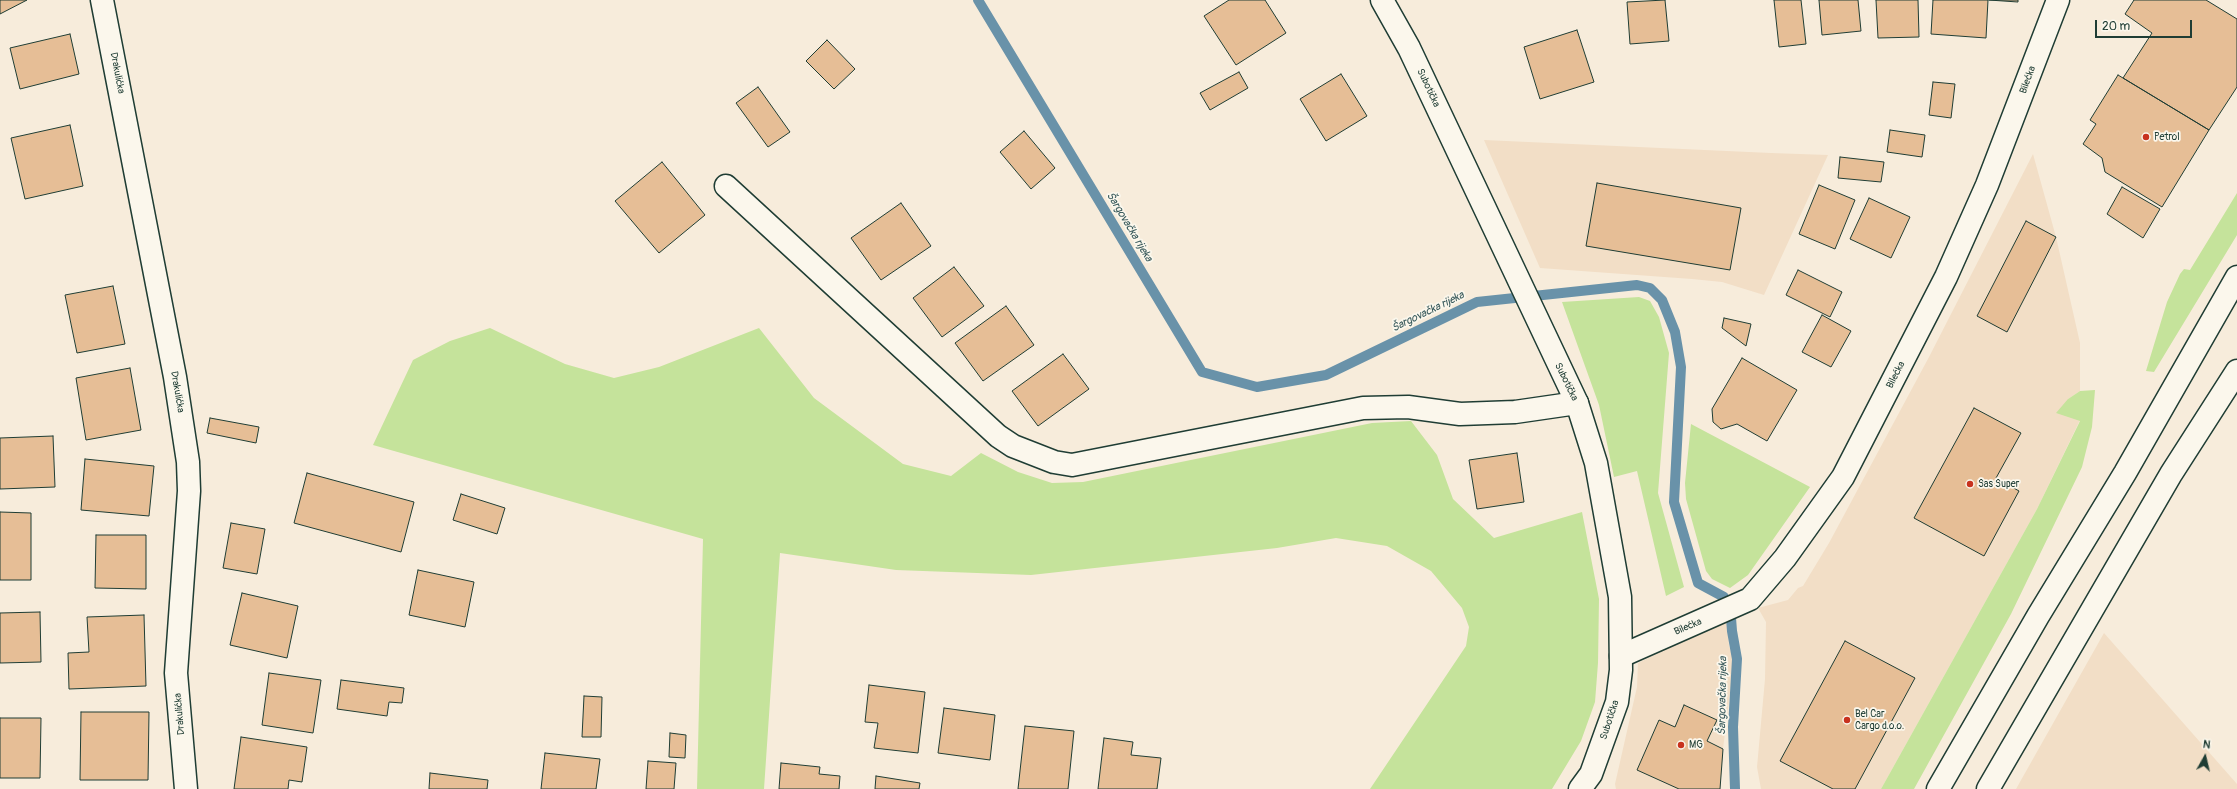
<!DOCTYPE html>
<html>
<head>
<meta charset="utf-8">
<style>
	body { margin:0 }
	#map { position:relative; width:2237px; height:789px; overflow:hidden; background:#f7ecdb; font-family:Pangolin,sans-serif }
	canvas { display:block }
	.north { position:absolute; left:2185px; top:737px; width:40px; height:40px; -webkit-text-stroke:3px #fbf7ec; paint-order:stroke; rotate:8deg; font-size:11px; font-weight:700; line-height:16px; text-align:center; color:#1f3d34 }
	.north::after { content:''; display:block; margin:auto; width:14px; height:18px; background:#1f3d34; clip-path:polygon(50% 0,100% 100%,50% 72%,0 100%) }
	.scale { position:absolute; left:2095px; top:20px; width:97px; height:18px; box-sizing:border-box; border:2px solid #1f3d34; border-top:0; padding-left:5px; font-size:12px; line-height:14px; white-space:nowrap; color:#1f3d34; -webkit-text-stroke:3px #fbf7ec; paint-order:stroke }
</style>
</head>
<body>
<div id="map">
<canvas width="2237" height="789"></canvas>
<div class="north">N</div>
<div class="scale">20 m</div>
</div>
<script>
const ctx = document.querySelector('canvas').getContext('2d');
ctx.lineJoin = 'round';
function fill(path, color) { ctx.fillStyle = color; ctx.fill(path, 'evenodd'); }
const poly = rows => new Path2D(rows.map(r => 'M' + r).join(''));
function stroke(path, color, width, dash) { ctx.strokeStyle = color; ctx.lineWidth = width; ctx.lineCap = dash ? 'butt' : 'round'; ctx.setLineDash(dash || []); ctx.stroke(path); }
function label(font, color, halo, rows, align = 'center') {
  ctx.font = font + ' Pangolin,sans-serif'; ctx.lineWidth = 3.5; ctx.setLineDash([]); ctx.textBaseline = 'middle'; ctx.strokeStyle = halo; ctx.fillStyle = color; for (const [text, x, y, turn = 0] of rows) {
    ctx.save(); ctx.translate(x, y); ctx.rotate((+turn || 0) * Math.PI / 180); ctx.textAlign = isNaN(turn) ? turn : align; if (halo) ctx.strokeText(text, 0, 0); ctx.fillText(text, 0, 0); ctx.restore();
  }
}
fill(poly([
	[1484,140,1771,153,1828,155,1764,295,1722,282,1692,279,1540,268],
	[2033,154,2056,237,2080,343,2080,391,2068,399,2080,420,2037,509,1881,789,1761,789,1757,767,1765,679,1766,622,1758,608,1788,600,1798,588,1803,586,1829,543,1929,357],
	[1727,620,1729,646,1734,660,1723,749,1720,789,1616,789,1615,784,1637,687,1638,663],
	[2104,633,2237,784,2237,789,2016,789]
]), '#f2dec6');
fill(poly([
	[2237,193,2237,235,2154,372,2146,371,2167,302,2180,274,2184,269,2190,270],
	[1639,297,1650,301,1659,317,1669,353,1658,493,1684,587,1666,596,1637,471,1614,477,1599,405,1562,302],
	[490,328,565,364,614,378,659,367,759,328,814,398,903,464,951,476,981,453,1018,472,1052,483,1083,482,1372,423,1411,421,1437,455,1453,499,1494,538,1582,512,1599,599,1598,663,1595,702,1581,741,1552,789,1370,789,1466,646,1469,627,1462,608,1431,571,1387,546,1336,538,1277,548,1031,575,896,570,780,553,764,789,697,789,703,539,373,445,413,360,450,341],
	[2095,390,2092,427,2082,467,2011,614,1914,789,1881,789,2037,509,2080,421,2056,413,2068,399,2080,391],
	[1691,424,1810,487,1748,575,1730,588,1712,579,1706,571,1686,499,1685,483]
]), '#c5e39b');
stroke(poly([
	[978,0,1202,372,1257,387,1326,375,1477,302,1637,285,1650,288,1662,300,1675,332,1681,367,1674,502,1698,583,1724,597,1731,618,1732,631,1737,659,1733,727,1735,789]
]), '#6992a9', 10);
const building = poly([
	[0,0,27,0,0,14,0,0],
	[1229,0,1265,0,1286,33,1236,65,1204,16,1229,0],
	[1665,0,1669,41,1630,44,1627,2,1665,0],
	[1774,0,1801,0,1806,44,1779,47,1774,0],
	[1819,0,1858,0,1861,31,1822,35,1819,0],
	[1876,0,1918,0,1919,37,1878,38,1876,0],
	[1933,0,1988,0,1986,38,1931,34,1933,0],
	[1989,0,2018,0,2018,2,1989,0],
	[2134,0,2206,0,2237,19,2237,87,2209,130,2123,78,2152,33,2125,14,2134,0],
	[1577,30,1594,82,1540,99,1524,47,1577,30],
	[70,34,79,74,20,89,10,48,70,34],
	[827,40,855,69,834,89,806,61,827,40],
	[1239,72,1248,88,1210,110,1200,93,1239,72],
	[1341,74,1367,116,1326,141,1300,99,1341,74],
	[2118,75,2209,130,2162,207,2105,172,2102,158,2083,144,2096,124,2090,120,2118,75],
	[1933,82,1955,84,1951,118,1929,115,1933,82],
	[758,87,790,132,768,147,736,103,758,87],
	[70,125,83,186,25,199,11,138,70,125],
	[1890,130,1925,135,1922,157,1887,152,1890,130],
	[1024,131,1055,168,1031,189,1000,152,1024,131],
	[1840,157,1884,162,1881,182,1838,178,1840,157],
	[662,162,705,215,659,253,615,201,662,162],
	[1597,183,1741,208,1730,270,1586,246,1597,183],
	[1819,185,1855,200,1835,249,1799,234,1819,185],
	[2122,187,2160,209,2143,238,2107,214,2122,187],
	[1869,198,1910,217,1891,258,1850,239,1869,198],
	[901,203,931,246,881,280,851,238,901,203],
	[2026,221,2056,237,2007,332,1977,316,2026,221],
	[954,267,984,306,942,337,913,298,954,267],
	[1798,270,1842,292,1830,317,1786,295,1798,270],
	[113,286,125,344,77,353,65,295,113,286],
	[1006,306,1034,345,983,381,955,343,1006,306],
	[1822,315,1851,331,1831,367,1802,352,1822,315],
	[1724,318,1751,324,1746,346,1722,328,1724,318],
	[1063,354,1089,389,1038,426,1012,391,1063,354],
	[1742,358,1797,390,1767,441,1737,424,1721,429,1713,422,1712,409,1742,358],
	[130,368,141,430,86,440,76,378,130,368],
	[1974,408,2021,433,1996,478,2019,491,1984,556,1914,518,1974,408],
	[210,418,259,427,256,443,207,433,210,418],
	[53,436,55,487,0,489,0,438,53,436],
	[1517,453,1524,502,1477,509,1469,460,1517,453],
	[85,459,154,466,149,516,81,510,85,459],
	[307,473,414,502,401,552,294,523,307,473],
	[461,494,505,508,497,534,453,520,461,494],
	[0,512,31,513,31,580,0,580,0,512],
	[231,523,265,529,257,574,223,568,231,523],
	[96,535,146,535,146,589,95,588,96,535],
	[418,570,474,582,465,627,409,615,418,570],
	[242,593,298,606,287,658,230,645,242,593],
	[40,612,41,662,0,663,0,613,40,612],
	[144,615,146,686,69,689,68,653,89,652,87,617,144,615],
	[1845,641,1915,678,1855,789,1833,789,1780,761,1845,641],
	[269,673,321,680,313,733,262,725,269,673],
	[341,680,404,688,402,703,389,702,387,716,337,709,341,680],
	[869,685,925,692,918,753,874,748,878,723,865,722,869,685],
	[584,696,602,697,601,737,582,737,584,696],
	[1684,705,1717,720,1707,741,1723,749,1720,789,1679,789,1637,770,1659,720,1675,727,1684,705],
	[944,708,995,715,990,760,938,753,944,708],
	[81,712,149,712,148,780,80,780,81,712],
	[0,718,41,718,40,778,0,778,0,718],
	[1025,726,1074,731,1068,789,1018,789,1025,726],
	[670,733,686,735,685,758,669,757,670,733],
	[241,737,307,747,302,782,289,780,288,789,234,789,241,737],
	[1104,738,1133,742,1131,755,1161,758,1157,789,1098,789,1104,738],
	[545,753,600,759,596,789,541,789,545,753],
	[648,761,676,763,674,789,646,789,648,761],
	[781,763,820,767,819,774,840,776,839,789,779,789,781,763],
	[430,773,488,780,487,789,429,789,430,773],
	[876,776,920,783,919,789,875,789,876,776]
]);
fill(building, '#e6be96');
stroke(building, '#1f3d34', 1);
const minor = poly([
	[102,0,175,377,188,462,189,491,176,673,186,789],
	[726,186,998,436,1013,446,1054,462,1072,465,1363,408,1408,407,1460,414,1515,412,1577,403],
	[1621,656,1750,599,1785,558,1843,477,1946,277,1987,185,2058,0]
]);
const tertiary = poly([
	[1382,0,1409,48,1577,403,1596,463,1620,597,1621,670,1617,702,1591,774,1580,789]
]);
const primary = poly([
	[1938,789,2038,616,2125,473,2237,277],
	[1988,789,2171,474,2237,371]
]);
stroke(minor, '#1f3d34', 25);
stroke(tertiary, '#1f3d34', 25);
stroke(primary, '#1f3d34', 25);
stroke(minor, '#fbf7ec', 22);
stroke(tertiary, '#fbf7ec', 22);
stroke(primary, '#fbf7ec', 22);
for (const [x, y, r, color] of [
	[2146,137,4,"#c8321e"],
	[1970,484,4,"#c8321e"],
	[1847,720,4,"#c8321e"],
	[1681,745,4,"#c8321e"]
]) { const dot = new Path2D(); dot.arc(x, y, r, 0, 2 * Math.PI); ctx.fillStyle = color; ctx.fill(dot); stroke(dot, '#fbf7ec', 1.5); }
label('10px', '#1f3d34', '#fbf7ec', [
	["Drakulićka",117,73,79],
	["Bilećka",2028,80,-70],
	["Subotička",1428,88,65],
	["Bilećka",1896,375,-63],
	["Subotička",1566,382,64],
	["Drakulićka",177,392,80],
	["Bilećka",1688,627,-23],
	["Drakulićka",180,714,-95],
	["Subotička",1610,720,-72]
]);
label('10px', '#1f3d34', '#fbf7ec', [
	["Petrol",2154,137],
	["Sas Super",1978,484],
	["Bel Car",1855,714],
	["Cargo d.o.o.",1855,726],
	["MG",1689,745]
], 'left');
label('italic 11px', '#38595b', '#fbf7ec', [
	["Šargovačka rijeka",1129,227,59],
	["Šargovačka rijeka",1428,312,-26],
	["Šargovačka rijeka",1723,696,-89]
]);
</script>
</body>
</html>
